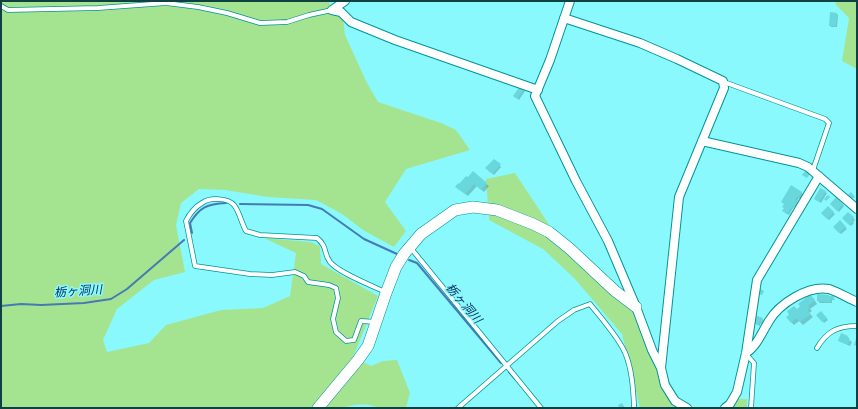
<!DOCTYPE html>
<html>
<head>
<meta charset="utf-8">
<style>
	body { margin:0 }
	#map { position:relative; width:858px; height:409px; overflow:hidden; background:#8af9fd; font-family:Roboto,sans-serif }
	canvas { display:block }
	.frame { position:absolute; inset:0; border:2px solid #0f4042; pointer-events:none }
</style>
</head>
<body>
<div id="map">
<canvas width="858" height="409"></canvas>
<div class="frame"></div>
</div>
<script>
const g = document.querySelector('canvas').getContext('2d');
g.lineJoin = 'round';
function fill(path, color) {
  g.fillStyle = color;
  g.fill(path, 'evenodd');
}
function trace(path, color, width, dash) {
  g.strokeStyle = color;
  g.lineWidth = width;
  g.lineCap = dash ? 'butt' : 'round';
  g.setLineDash(dash || []);
  g.stroke(path);
}
function label(font, color, halo, rows, align = 'center') {
  g.font = font + ' Roboto,"Noto Sans JP",sans-serif';
  g.lineWidth = 3;
  g.setLineDash([]);
  g.textBaseline = 'middle';
  g.strokeStyle = halo;
  g.fillStyle = color;
  for (const [text, x, y, turn = 0] of rows) {
    g.save();
    g.translate(x, y);
    g.rotate((+turn || 0) * Math.PI / 180);
    g.textAlign = isNaN(turn) ? turn : align;
    if (halo) g.strokeText(text, 0, 0);
    g.fillText(text, 0, 0);
    g.restore();
  }
}
fill(new Path2D(`
	M1 1H331L329 3 343 19 345 35 367 83 378 102 441 123 456 130 470 150 406 169 385 202 406 231 394 247 363 230 342 214 316 200 268 197 225 190 199 189 181 203 176 225 185 272 154 280 117 309 103 340 107 352 149 343 166 325 221 310 263 308 290 296 296 253 264 238 310 242 320 246 321 264 378 296 353 357 371 366 383 361 397 360 410 393 406 408H378C366 402 353 405 341 408H1Z
	M835 1H857V69L842 61 849 18 836 5Z
	M515 173 554 232 632 311 658 372 679 408H640L622 334 574 278 543 249 489 220 486 179Z
	M737 399H747V408H729Z`), '#a4e491');
fill(new Path2D(`
	M837 14 838 15 837 27H831L830 25Z
	M523 90 525 91 519 100 516 97Z
	M494 160 501 167 494 175 487 168Z
	M468 179 486 184 489 186 484 192 477 186 468 196 459 189Z
	M791 186 803 194 800 199 799 198 789 215 785 213Z
	M825 192 827 193 821 203 817 200Z
	M836 198 844 206 839 212 831 204Z
	M828 207 835 214 829 220 822 213Z
	M848 213 855 220 853 222 854 223 851 226 843 218Z
	M840 222 847 229 841 234 834 227Z
	M833 297 835 300H832V303H820L818 301Z
	M813 298 817 304 810 309 812 311 809 313 813 317 803 325 799 321 794 325 791 322 797 310Z
	M821 312 828 320 824 323 818 315Z
	M762 319 764 320 763 324 761 323 760 326 753 323Z
	M847 337 849 338V340L852 342 850 346 839 341Z`), '#0003');
trace(new Path2D(`
	M240 204 308 205 322 209 364 239 397 254
	M192 233 190 223C200 207 207 204 226 203
	M409 260 417 263 501 363
	M1 306 21 304 41 305 84 303 111 299 127 289 184 240
	M509 372 516 380`), '#467ab5', 2);
fill(new Path2D(`
	M830 12 837 13 836 26H829Z
	M520 86 524 89 517 99 513 96Z
	M494 159 501 164 492 174 485 168Z
	M806 170 810 174 807 178 802 175Z
	M473 171 487 183 481 190 474 184 465 194 455 187 458 183 459 184 466 176 468 177Z
	M791 185 802 192 798 198 797 197 795 200 799 202 796 208 793 206 787 214 782 211 784 208 782 207 784 204 781 202Z
	M820 188 826 191 819 202 814 199Z
	M851 192 855 197 852 199 848 195Z
	M828 195 830 197 826 201 824 199Z
	M836 197 843 204 837 211 830 204Z
	M828 206 834 212 827 219 821 213Z
	M848 212 854 217 852 219 853 221 849 225 842 218Z
	M840 220 846 227 839 233 833 227Z
	M760 289 764 291 762 295 758 294Z
	M810 294 815 300 808 306 810 308 807 310 811 314 800 322 796 318 791 323 786 317 789 315 787 311 794 306 797 309 800 306 798 304Z
	M817 294 829 295V296H834V299H831L830 302 817 301Z
	M821 311 827 318 822 322 816 315Z
	M754 315 763 318 762 322H759V325L752 323Z
	M841 333 848 336 847 338 850 340 848 345 838 341Z
	M857 336V346L854 345Z
	M622 403 625 408H620L618 405Z`), '#68d8dc');
const lane = new Path2D(`
	M1 6 8 10 98 8 166 3 198 7 227 13 260 23 287 22 309 15 332 10
	M724 82 825 119 829 123 813 170
	M410 247 541 408
	M376 322 361 321 354 340 346 341 336 332 333 319 338 298 336 288 329 285 308 282 304 276 295 272 272 275 250 274 195 266 186 221C189 215 195 207 202 203 210 197 228 198 234 205 239 211 242 224 246 231L260 235 317 238C328 247 323 253 330 262 339 273 371 285 385 292
	M817 348C827 331 838 326 857 326
	M746 354 754 363 751 408
	M458 408 558 321 574 310 590 304C601 318 620 339 626 355 632 371 633 388 634 404V408`);
const street = new Path2D(`
	M570 1 550 60 535 96 576 181 608 241 636 307 652 350 661 368 665 385 675 401 687 408
	M332 10 341 12 351 22 395 40 538 90
	M332 10 345 1
	M564 18 640 43 677 59 723 81 724 88 679 197 661 368
	M702 141 799 163 808 167 857 209
	M746 353C757 346 762 332 769 321 779 304 808 285 829 289 838 292 848 298 857 302
	M725 408 730 404 737 392 746 353 757 280 819 176`);
const secondary = new Path2D(`
	M318 408 358 360 368 346 386 293 396 267 404 254 421 234 455 210 473 207 497 210 533 224 549 232 569 248 615 291 636 307`);
trace(lane, '#029397', 5.5);
trace(street, '#029397', 10);
trace(secondary, '#029397', 12);
trace(lane, '#fff', 4);
trace(street, '#fff', 8);
trace(secondary, '#fff', 11);
label('italic 12px', '#0c3064', '#8af9fd', [
	["栃ヶ洞川",78,292,-4],
	["栃ヶ洞川",463,304,50]
]);
</script>
</body>
</html>
